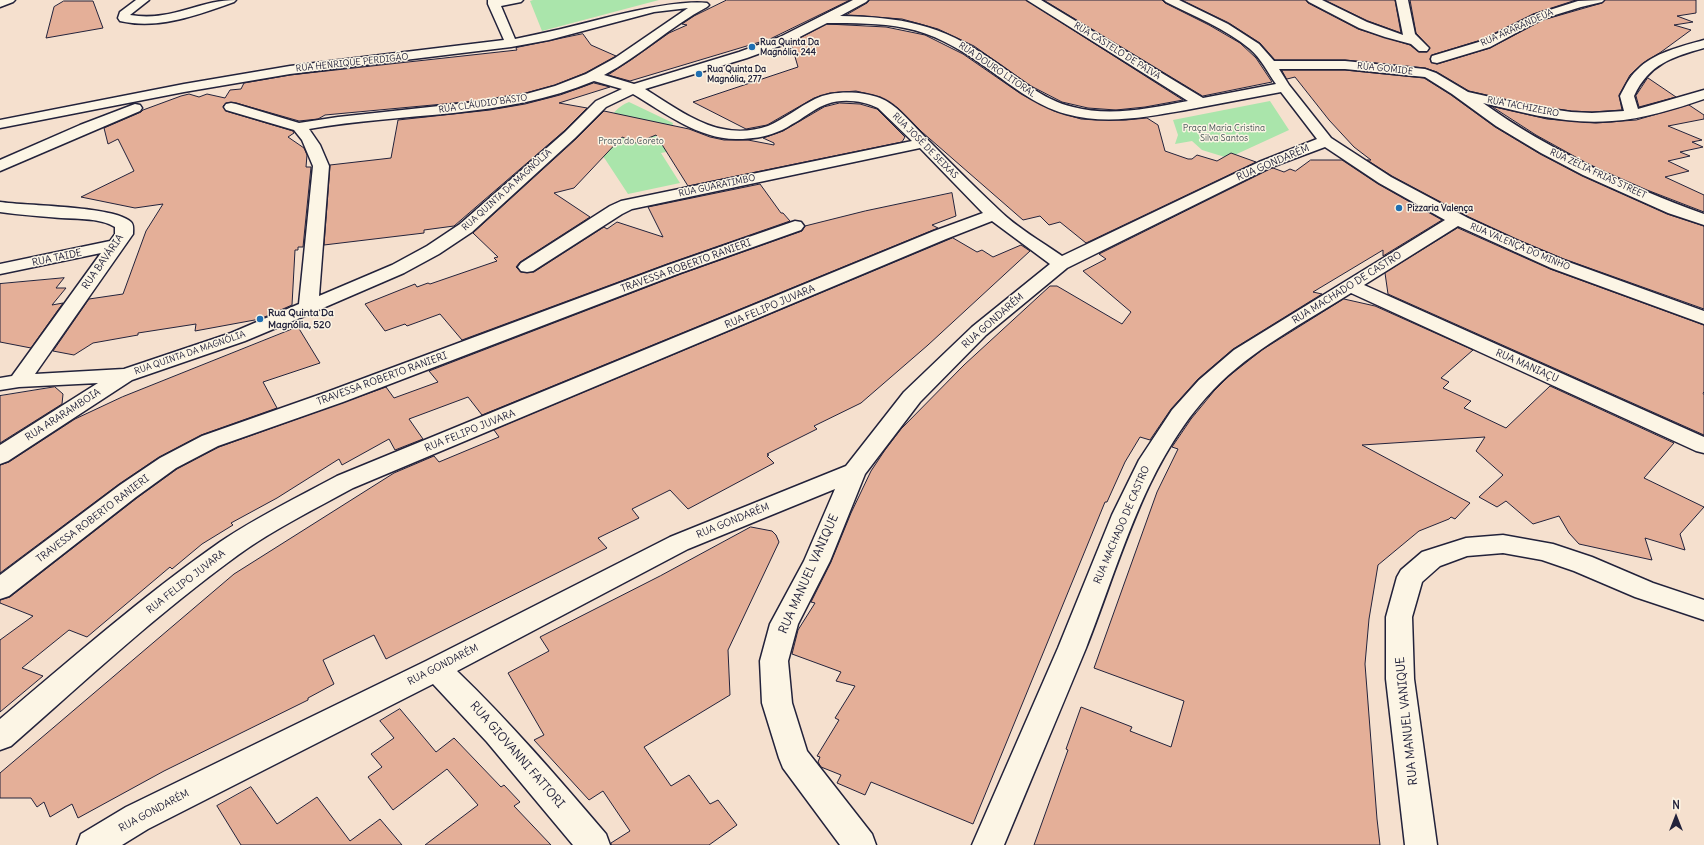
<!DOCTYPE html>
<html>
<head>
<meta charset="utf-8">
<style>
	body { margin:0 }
	#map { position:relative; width:1704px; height:845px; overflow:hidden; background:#f5e0ce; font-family:Delius,sans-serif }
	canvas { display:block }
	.north { position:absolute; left:1656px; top:797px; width:40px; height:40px; -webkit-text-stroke:3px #fcf5e5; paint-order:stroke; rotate:0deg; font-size:11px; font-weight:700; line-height:16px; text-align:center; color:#22223b }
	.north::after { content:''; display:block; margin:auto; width:14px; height:18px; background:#22223b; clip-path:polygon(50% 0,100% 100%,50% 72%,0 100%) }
</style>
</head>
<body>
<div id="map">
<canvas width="1704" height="845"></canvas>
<div class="north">N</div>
</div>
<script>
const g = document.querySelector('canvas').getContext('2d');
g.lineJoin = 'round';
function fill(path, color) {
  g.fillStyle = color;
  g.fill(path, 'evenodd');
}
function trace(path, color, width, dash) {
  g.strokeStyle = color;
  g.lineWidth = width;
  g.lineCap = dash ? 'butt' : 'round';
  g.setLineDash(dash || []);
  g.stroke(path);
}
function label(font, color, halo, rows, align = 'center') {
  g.font = font + ' Delius,sans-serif';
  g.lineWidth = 3;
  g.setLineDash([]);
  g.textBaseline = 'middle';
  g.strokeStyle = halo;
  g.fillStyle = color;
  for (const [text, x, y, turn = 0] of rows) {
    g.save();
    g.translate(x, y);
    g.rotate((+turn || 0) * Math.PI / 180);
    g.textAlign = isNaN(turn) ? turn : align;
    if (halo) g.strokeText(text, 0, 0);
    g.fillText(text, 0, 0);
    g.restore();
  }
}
fill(new Path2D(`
	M533 0H659L542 31 530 1Z
	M1270 101 1289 130 1228 158 1202 150 1192 141 1175 144 1178 135 1173 120Z
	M629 102 673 123 666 152 661 153 680 183 628 194 605 159 601 154C607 132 606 111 629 102Z`), '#aae5ab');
const building = new Path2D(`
	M727 0H850L770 39 630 81 608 75 631 60 669 33 687 25 682 24 694 16Z
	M870 0H1026L1183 100 1145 107 1116 110 1088 108 1062 102 1031 86 974 46 938 29 902 19 846 15 867 3Z
	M1044 0H1162L1165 3 1209 25 1240 43 1256 58 1272 82 1203 96Z
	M1182 0H1306L1308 3 1358 29 1410 45 1419 52H1427L1430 48 1416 33 1410 0H1576L1533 14 1481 40 1432 55 1430 59 1431 62 1437 64 1490 48 1543 20 1602 3 1605 0H1696V13L1677 16 1693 22 1674 25 1691 30 1661 52 1643 63 1630 75 1619 95 1622 110 1592 112 1571 111 1530 105 1469 91 1437 72 1425 68 1345 60H1275L1260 43 1229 23Z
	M1325 0H1395L1401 33 1368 21Z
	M64 1H93L103 28 46 38 54 7Z
	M827 24 886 27 925 35 963 54 1021 94 1054 111 1081 119 1096 120H1126L1147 118 1158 125 1165 151 1188 159H1192L1197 155 1217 161 1231 153 1256 162 1086 243 1060 222 1049 225 1040 216 1023 220 922 132 898 108 880 97 856 91 830 93 814 98 767 125 746 129 693 102 798 67 791 43Z
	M583 34 591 45 616 56 585 73 555 85 526 93 476 101 325 115 318 119 299 121 236 103H226L223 106 226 111 293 131 294 133 288 137 304 148 307 155 306 167H311L303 247H298V250H295L292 305 260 319 195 331 196 324 138 333V335L93 343 74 355 53 351 89 299 123 294 146 231 163 204 135 208 81 197 134 171 118 139 108 144 104 128 141 112 143 110 181 96 189 94 199 97 207 94 225 98 230 90 241 89 244 83 290 75 517 50 516 48Z
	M1282 70H1345L1424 78 1451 95 1495 127 1540 154 1582 176 1667 214 1704 226V309L1564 259 1521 241 1469 217 1392 176 1367 160H1371L1354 147 1329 120 1295 77 1287 79Z
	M1648 78 1676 97 1639 107 1636 96Z
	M594 83 610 87 559 103 587 108 564 131 454 226 424 230V233L324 245 330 165 391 158 398 120 490 110 525 104 560 95Z
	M840 103 860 104 877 109 905 137 902 142 688 186 656 135 636 143 622 137 574 188 554 193 590 217 520 262 516 267 521 272H534L604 227 607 229 617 222 663 237 648 207 760 184 781 213H783L790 221 667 264 462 340 440 314 407 326 405 324 385 331 365 304 415 284 417 287 428 283 430 284 497 261 494 258 498 257 473 233 576 139 604 111 689 129 710 137 724 140H748L774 145V143L763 138 783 131 824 107Z
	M1689 105 1704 115V119L1668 126 1702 140 1692 142 1703 147 1680 152 1690 156 1668 161 1689 171 1665 177 1704 195V212L1647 190 1590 165 1536 135 1491 106 1547 119 1596 123 1636 120Z
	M1311 160H1342L1378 184 1442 220 1383 256V250L1313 292 1322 294 1233 349 1198 379 1171 409 1150 440 1140 437 1125 462 1107 502H1105L973 824 871 782 865 795 837 783 841 775 821 767 818 762 820 757 817 756 839 720 835 718 855 686 836 681 841 672 792 654 798 630 815 603 811 602 831 562 851 513 871 471 885 450 901 429 964 365 1050 286H1057L1122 324 1131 312 1083 271 1106 259 1099 254 1270 169 1273 168 1284 172 1290 169 1295 171Z
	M952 193 956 216 932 225 938 228 482 415 468 397 409 419 423 439 395 450 389 439 342 465 339 459 277 498 231 523 233 525 202 544 172 569 170 567 87 637 69 630 22 668 43 676 0 712V640L33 616 0 603V600L10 597 137 498 177 469 219 447 386 387 394 398 438 382 429 371 681 274 802 231 805 226 865 211Z
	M1458 228 1550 269 1704 325V392L1703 393 1704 395V435L1388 294 1385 273Z
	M953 238 977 252 982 250 993 257 1021 245 1030 251 928 345 861 403 814 426 817 429 767 454 769 455 767 456 774 463 688 509 670 490 632 509 639 518 598 538 607 548 386 659 374 635 323 660 334 684 308 698V700L164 771 78 818 72 804 50 817 44 802 37 807 31 798H0V773L234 574 394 473 434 456 439 462 499 437 494 430Z
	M64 278 56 288H66L52 305 63 303 31 348 0 342V284Z
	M1344 299 1375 306 1473 350 1441 378 1449 382 1443 388 1471 401 1464 408 1506 428 1550 386 1674 443 1644 478 1704 507 1680 534 1685 550 1645 538 1652 560 1579 544 1569 533 1559 516 1533 524 1506 501 1497 507 1479 497 1503 475 1476 451 1485 437 1362 445 1470 503 1455 519 1451 517 1449 519 1419 531 1378 565 1369 619 1365 664 1377 819 1380 845H1034L1068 750 1066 749 1081 707 1132 727 1130 731 1171 747 1184 701 1094 668 1157 492 1178 449 1172 447 1191 419 1214 391 1229 376 1262 350Z
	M298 327 320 363 263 382 277 408 201 435 159 457 119 484 0 573V465L9 462 75 419 122 397Z
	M55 387 63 394 62 404 0 443V396Z
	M751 527 772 531 776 535 779 542 728 650 730 695 644 747 671 786 689 775 710 804 718 800 737 825 709 845H611V843L630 831 603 791 589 800 534 740 544 735 508 673 549 651 540 637 660 576Z
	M400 709 436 752 454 738 501 787 504 785 520 802 514 806 551 845H425L478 805 447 769 393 810 368 777 382 767 371 754 394 738 380 721Z
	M251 787 277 824 317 797 350 841 380 819 402 845H241L217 806Z`);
fill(building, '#e4af98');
trace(building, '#22223b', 1);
const minor = new Path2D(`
	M0 0H15L13 2 0 7Z
	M136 0H149L130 15C172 22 198 0 236 0L234 2C197 15 159 30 120 21L118 18 120 12Z
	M488 0H523L521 2 501 6 515 39C545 33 575 26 605 18 633 11 679 0 707 3L709 5 707 7C671 26 640 56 604 75L634 84 739 52 780 37 853 0H868L866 2 840 16C901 17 941 24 992 60 1018 77 1042 100 1073 107 1111 117 1150 108 1188 101L1027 0H1041L1203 98 1276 84C1268 73 1261 58 1250 49 1226 29 1194 16 1166 2L1164 0H1179L1228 24 1259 44 1274 61H1345L1425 69 1436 73 1468 92 1530 106 1571 112 1592 113 1624 111 1620 96C1625 87 1629 77 1637 70 1653 53 1682 46 1704 40V48C1672 57 1649 64 1634 96L1638 109 1704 90V99C1675 109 1643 119 1612 121 1568 125 1525 113 1483 103 1550 151 1627 186 1704 214V225L1668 213 1583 175 1541 153 1496 126 1452 94 1425 77 1345 69H1279L1289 85 1331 138 1391 177 1468 218 1520 242 1563 260 1704 311V324L1551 268 1458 226 1364 285 1704 437V453L1696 451 1351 293C1304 323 1252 349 1213 390 1145 461 1121 560 1086 648 1059 714 1031 779 1004 845H972L1058 648 1112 515 1139 460 1172 410 1199 380 1234 350 1445 220 1379 183 1325 147 1269 168 1067 268 986 335 920 402 865 474 830 561 798 624 788 661 792 703 807 751 872 834 876 845H840L783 768 779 758 762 703 760 661 770 624 804 561 835 489 688 549 457 671C510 722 558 778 606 834L610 845H573L487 742 433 684 148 829 122 845H77L81 834 126 807 426 661 670 537 846 466 904 392 972 327 1050 264 992 221 946 239 353 488C315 509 274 529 238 555 158 613 85 681 11 746L0 750V719C72 658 143 596 220 542 257 517 298 497 337 476L934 231 983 213 920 148 632 209 622 214 533 271 527 272 521 271 518 267 521 263 610 206 621 201 912 141 878 108C864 101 843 98 827 104 817 107 806 116 796 122 790 125 784 130 777 132 765 137 751 139 738 139 700 140 665 113 633 94L606 107 575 138 472 232 439 254 404 273 316 311 315 313 307 315 245 341 132 380 8 461 0 464V445L98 383 19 387 0 390V378L12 376 101 253 0 274V264L110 241 115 234V227C100 218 79 219 61 218 41 216 20 215 0 212V202C26 206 115 206 131 222 134 225 133 230 133 234L35 374 124 369 231 333 299 304 313 166 302 140 294 130 226 110 224 107 226 104 231 103 236 104 299 123 338 117 476 102 526 94 555 86 586 74 615 58 688 8 654 12 549 40 511 47 290 74 184 92 0 128V120L184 84 290 66 504 40 488 4ZM827 23C853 23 880 23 905 28 932 33 959 48 981 64 1009 83 1033 105 1066 114 1106 125 1146 117 1186 110 1217 104 1249 98 1281 92L1317 139 1259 162 1062 256C1042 242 1016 227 999 210 972 185 947 159 921 133 910 122 896 104 880 98 862 91 833 90 815 99 799 107 784 119 768 126 754 131 737 132 723 129 696 124 668 103 645 89L747 58 788 43ZM594 81 622 89 596 101 565 132 460 224 427 246 392 265 319 296 329 166 320 145 309 129C404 112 504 119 594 81Z
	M1307 0H1322L1367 22 1403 35 1396 0H1408L1415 34 1429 48 1427 51H1419L1411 44 1385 37 1359 28 1309 2Z
	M1604 0 1602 2 1581 7 1542 19 1490 47 1437 63 1432 62 1431 59 1432 56 1482 41 1534 15 1578 1Z
	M135 104 140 105 142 108 140 111 0 171V160L80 125Z
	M795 221 801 222 804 226 801 230 680 273 343 402 218 446 176 468 136 497 9 596 0 599V575L120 485 160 458 202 436 327 392 668 265Z
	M1503 535 1553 544 1592 557 1653 583 1704 600V620L1635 597 1574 571 1542 560 1503 553 1467 556 1440 566 1422 582 1412 617 1414 679 1437 845H1405L1386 679V617L1397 577 1401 570 1422 552 1466 538Z`);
trace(minor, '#22223b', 3);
fill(minor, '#fcf5e5');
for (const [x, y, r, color] of [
	[752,47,4,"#1f6fb2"],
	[699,74,4,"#1f6fb2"],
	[1399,208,4,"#1f6fb2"],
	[260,319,4,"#1f6fb2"]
]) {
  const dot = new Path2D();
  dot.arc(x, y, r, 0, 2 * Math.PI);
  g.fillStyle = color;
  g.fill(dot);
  trace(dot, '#fcf5e5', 1.5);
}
label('9px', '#22223b', '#fcf5e5', [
	["RUA ARARANDEUA",1517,28,-24],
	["RUA CASTELO DE PAIVA",1117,51,32],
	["RUA HENRIQUE PERDIGÃO",352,63,-6],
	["RUA GOMIDE",1385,69,6],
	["RUA DOURO LITORAL",997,70,34],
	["RUA CLÁUDIO BASTO",483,104,-8],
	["RUA TACHIZEIRO",1523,107,11],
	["RUA JOSÉ DE SEIXAS",925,146,45],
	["RUA ZÉLIA FRIAS STREET",1598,174,25],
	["RUA GUARATIMBO",717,186,-12],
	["RUA QUINTA DA MAGNÓLIA",507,190,-42],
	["RUA VALENÇA DO MINHO",1520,247,23],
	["RUA QUINTA DA MAGNÓLIA",190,353,-19]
]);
label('bold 9px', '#22223b', '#fcf5e5', [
	["Rua Quinta Da",760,42],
	["Magnólia, 244",760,52],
	["Rua Quinta Da",707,69],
	["Magnólia, 277",707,79],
	["Pizzaria Valença",1407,208]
], 'left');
label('9px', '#445357', '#fcf5e5', [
	["Praça Maria Cristina",1224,128],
	["Silva Santos",1224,138],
	["Praça do Coreto",631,141]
]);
label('10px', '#22223b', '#fcf5e5', [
	["RUA GONDARÉM",1273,163,-23],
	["RUA TAIDE",57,258,-12],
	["RUA BAVÁRIA",103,262,-55],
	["TRAVESSA ROBERTO RANIERI",686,266,-20],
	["RUA MACHADO DE CASTRO",1347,288,-32],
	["RUA FELIPO JUVARA",770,307,-23],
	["RUA GONDARÉM",993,321,-41],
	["RUA MANIAÇU",1527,366,24],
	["TRAVESSA ROBERTO RANIERI",382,379,-20],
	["RUA ARARAMBOIA",63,415,-33],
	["RUA FELIPO JUVARA",470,431,-22],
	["TRAVESSA ROBERTO RANIERI",93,519,-37],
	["RUA GONDARÉM",733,521,-22],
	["RUA MACHADO DE CASTRO",1122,525,-67],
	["RUA FELIPO JUVARA",186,582,-38],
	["RUA GONDARÉM",443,665,-27],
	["RUA GONDARÉM",154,811,-28]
]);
label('bold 10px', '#22223b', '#fcf5e5', [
	["Rua Quinta Da",268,313],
	["Magnólia, 520",268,325]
], 'left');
label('12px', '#22223b', '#fcf5e5', [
	["RUA MANUEL VANIQUE",809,574,-66],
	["RUA MANUEL VANIQUE",1407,721,-96],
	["RUA GIOVANNI FATTORI",517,755,49]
]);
</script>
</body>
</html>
